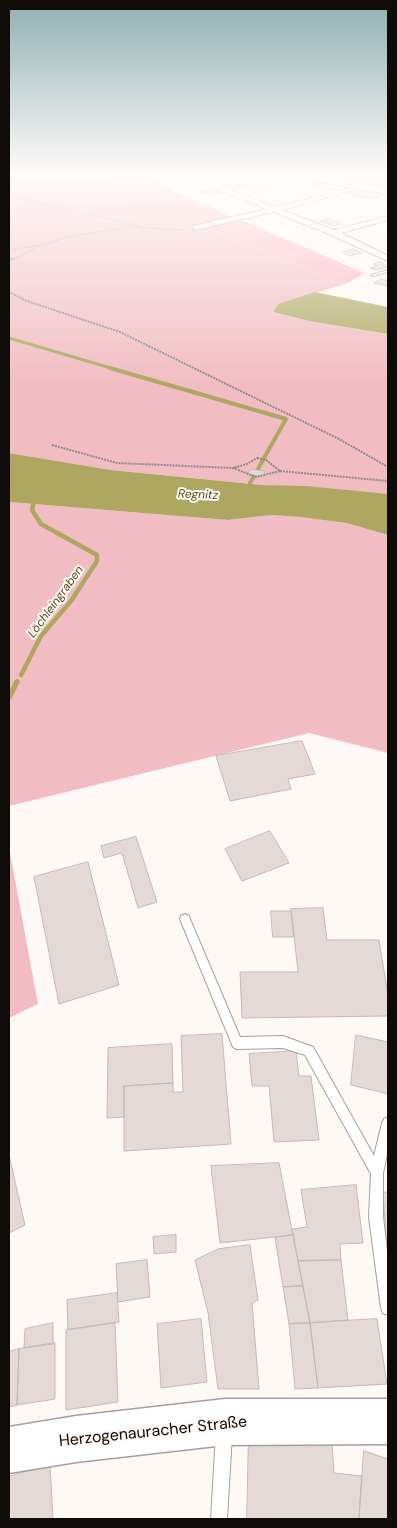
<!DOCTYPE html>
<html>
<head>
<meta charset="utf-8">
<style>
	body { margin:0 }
	#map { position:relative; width:397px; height:1528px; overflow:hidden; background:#fff9f5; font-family:"DM Sans",sans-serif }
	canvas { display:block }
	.frame { position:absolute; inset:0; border:10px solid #0e0b09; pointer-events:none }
</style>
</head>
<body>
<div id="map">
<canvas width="397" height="1528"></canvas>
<div class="frame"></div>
</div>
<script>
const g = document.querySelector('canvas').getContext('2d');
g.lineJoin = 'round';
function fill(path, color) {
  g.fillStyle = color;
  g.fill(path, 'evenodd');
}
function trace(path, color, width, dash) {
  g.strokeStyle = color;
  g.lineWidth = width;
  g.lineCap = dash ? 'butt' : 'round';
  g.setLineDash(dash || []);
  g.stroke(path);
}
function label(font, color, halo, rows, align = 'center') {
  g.font = font + ' "DM Sans",sans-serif';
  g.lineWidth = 4;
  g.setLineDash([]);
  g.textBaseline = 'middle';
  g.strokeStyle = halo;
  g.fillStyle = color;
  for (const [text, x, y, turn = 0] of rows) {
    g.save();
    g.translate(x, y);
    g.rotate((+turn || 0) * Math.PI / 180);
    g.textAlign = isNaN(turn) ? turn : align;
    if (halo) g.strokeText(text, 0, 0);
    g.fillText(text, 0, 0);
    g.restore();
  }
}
fill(new Path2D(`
	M9 173H81L133 187 121 216 212 230 346 284 278 304 273 312 314 322 388 334V494L262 485 111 470 9 453Z
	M9 502 228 520 271 515 300 517 346 523 388 535V753L309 733 9 806Z
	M9 847 38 1004 9 1018Z`), '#f1bcc2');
fill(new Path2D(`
	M81 173H179L152 177 175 192 365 273 346 284 212 230 121 216 132 187Z
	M269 173H388V191Z`), '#feb2bd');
fill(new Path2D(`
	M315 292 388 307V334L314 322 273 312 278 304Z
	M9 453 111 470 262 485 306 486 388 494V535L346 523 300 517 271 515 228 520 9 502Z`), '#ada762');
trace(new Path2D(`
	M9 338 114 369`), '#ada762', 3);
trace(new Path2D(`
	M110 368 286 419 250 483
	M33 507 34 499`), '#ada762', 4);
trace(new Path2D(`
	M21 675 41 636 71 601 97 561V555L41 524 32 510 33 505`), '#ada762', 4.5);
trace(new Path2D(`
	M9 697 17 682`), '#ada762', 5.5);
const building = new Path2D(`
	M317 183 324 185 321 186 334 189 330 191 312 186Z
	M210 189 220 193 213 195 199 192Z
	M356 191 366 192 380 197 370 199 346 194Z
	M330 219 343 224 332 226 319 221Z
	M354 249 362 253 349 256 343 252Z
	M381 262 388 267 376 270 370 268 377 266 373 264Z
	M382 279 388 281V286L374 283Z
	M251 469 257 470 265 471 263 477 248 474Z
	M302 741 315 774 288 779 291 789 230 801 216 756Z
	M270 831 289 863 242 881 225 849Z
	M136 837 157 902 138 908 122 853 104 858 101 846Z
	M88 862 119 985 59 1004 34 877Z
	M323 908 327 940H379L388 995V1016L242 1018 240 972H298L291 909Z
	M271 911H291L294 937H273Z
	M222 1034 231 1144 124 1151V1086L173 1083V1092H183L181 1036Z
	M356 1035 388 1042V1094L351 1085Z
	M172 1044 173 1083 124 1086V1117L107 1118 108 1048Z
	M296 1051 299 1076H311L319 1140 274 1142 269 1086H252L249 1054Z
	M9 1155 25 1225 9 1233Z
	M279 1163 293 1235 220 1243 211 1166Z
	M356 1185 363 1243 340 1244 341 1260 298 1261 292 1229 307 1227 301 1190Z
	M388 1192V1253H387L383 1193Z
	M176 1235V1252L154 1254 153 1237Z
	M293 1235 303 1286 283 1287 275 1238Z
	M250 1245 258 1300 252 1303 259 1389H218L208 1313 195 1260 218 1249Z
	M147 1260 150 1297 118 1302 116 1264Z
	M341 1260 348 1320 310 1323 298 1261Z
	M303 1286 310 1323 289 1324 283 1287Z
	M117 1293 119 1322 68 1330 67 1300Z
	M201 1319 207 1382 161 1388 157 1324Z
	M377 1319 387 1384 318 1388 310 1323Z
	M53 1323V1344L24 1348 25 1329Z
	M115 1323 118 1402 66 1410V1330Z
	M310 1323 318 1388 295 1389 289 1324Z
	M55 1343V1399L17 1405 19 1349Z
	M19 1349 17 1405 9 1407V1352Z
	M249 1436 332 1443 334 1473 362 1476 359 1519H247Z
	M364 1451 388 1459V1519H359Z
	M50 1464 53 1519H9V1477Z`);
fill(building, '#e5d9d6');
trace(building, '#c5b9b7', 1);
const lane = new Path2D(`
	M388 173V175L363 187 360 186Z
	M388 270V272L373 276 371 275Z
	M185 914 189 916 190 919 240 1037 283 1036 313 1047 374 1156 382 1123 384 1119 388 1117V1150L383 1173V1217L388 1259V1315L383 1313 381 1308 369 1217 371 1174 305 1055 283 1048 237 1049 233 1047 180 919 181 916Z
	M224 1426 229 1429 232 1434 227 1519H211L216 1434 219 1429Z`);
const street = new Path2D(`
	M191 173 212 183 234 179 268 186 269 187 266 189 234 183 219 186 224 188 239 185V187L231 190 275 207 364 185V187L282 210 334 230 388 216V220L341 233 388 256V261L331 235 274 212 194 230V226L267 209 209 186 189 176 188 175Z`);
const secondary = new Path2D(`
	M284 173H303L388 188V194L289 176Z
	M225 1399H388V1444L225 1445 76 1462 9 1473V1427L76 1416Z`);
trace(lane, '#a89f99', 2);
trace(street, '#a89f99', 2);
trace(secondary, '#a89f99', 3);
trace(new Path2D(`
	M9 196 140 226
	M9 250 43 245 68 237 128 227 186 230
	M12 260 38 247`), '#8f8b88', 1, [1, 1]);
trace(new Path2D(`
	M9 261 14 258
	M9 292 27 301 120 332 339 439 388 467
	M52 445 117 463 233 468
	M257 458 266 460 280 471 256 477 233 468 247 464Z
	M280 471 388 481`), '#8f8b88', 2, [2, 1]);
fill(lane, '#fff');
fill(street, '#fff');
fill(secondary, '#fff');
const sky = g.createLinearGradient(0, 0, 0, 387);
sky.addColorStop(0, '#90afb2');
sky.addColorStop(0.45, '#fffcfa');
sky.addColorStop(1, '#fffcfa00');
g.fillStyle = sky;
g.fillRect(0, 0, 397, 387);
label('italic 12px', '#56501d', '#fff9f5', [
	["Regnitz",198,495,2],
	["Löchleingraben",56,602,-54]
]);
label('16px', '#0e0b09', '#fff9f5', [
	["Herzogenauracher Straße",153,1432,-6]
]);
</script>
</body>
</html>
